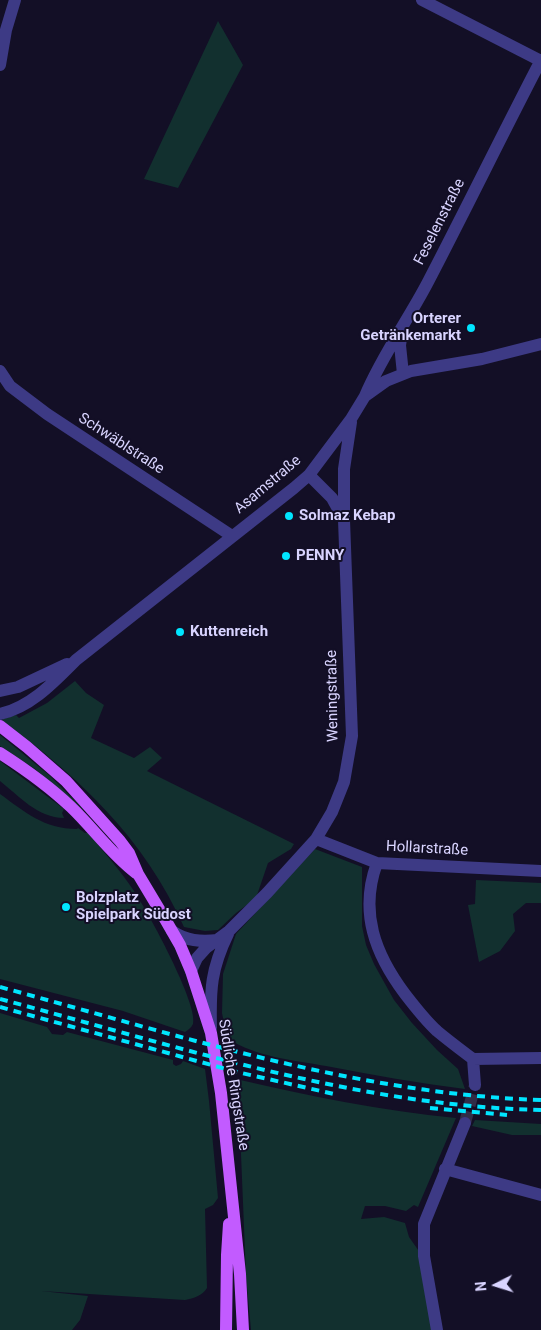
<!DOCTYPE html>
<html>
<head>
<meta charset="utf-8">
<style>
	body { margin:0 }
	#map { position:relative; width:541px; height:1330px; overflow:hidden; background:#130f26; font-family:Roboto,sans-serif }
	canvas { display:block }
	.north { position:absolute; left:471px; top:1260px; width:50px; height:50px; -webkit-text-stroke:4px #130f26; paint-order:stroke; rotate:265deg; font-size:14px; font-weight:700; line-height:20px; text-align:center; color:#d9d4ff }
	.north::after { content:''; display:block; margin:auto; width:18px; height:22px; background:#d9d4ff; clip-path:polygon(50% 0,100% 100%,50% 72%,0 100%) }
</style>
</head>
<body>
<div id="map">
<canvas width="541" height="1330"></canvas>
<div class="north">N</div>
</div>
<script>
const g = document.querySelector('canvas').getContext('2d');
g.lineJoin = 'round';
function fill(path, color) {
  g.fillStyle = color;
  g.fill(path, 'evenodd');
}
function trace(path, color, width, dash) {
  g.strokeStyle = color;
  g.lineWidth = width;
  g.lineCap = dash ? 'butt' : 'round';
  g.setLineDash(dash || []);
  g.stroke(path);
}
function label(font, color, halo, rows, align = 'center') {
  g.font = font + ' Roboto,sans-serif';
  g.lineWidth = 4;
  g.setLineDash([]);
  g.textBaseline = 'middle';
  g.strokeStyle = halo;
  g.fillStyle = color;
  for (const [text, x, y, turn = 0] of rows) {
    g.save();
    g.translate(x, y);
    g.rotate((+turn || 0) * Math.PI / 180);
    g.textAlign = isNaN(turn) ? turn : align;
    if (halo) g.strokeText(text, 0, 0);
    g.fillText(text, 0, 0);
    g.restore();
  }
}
fill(new Path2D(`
	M218 21 243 65 178 188 144 179Z
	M75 681 86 693 104 705 91 738 134 758 150 747 162 758 147 771 294 844 291 849 268 863 256 898 236 913 218 930 205 931 184 927C144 838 81 779 3 721V719L16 715 19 718 47 703Z
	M0 735 49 775 87 813 35 769 0 746Z
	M0 761 64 809 62 813 64 818C38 818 19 796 0 781Z
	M0 794C25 812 44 829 77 829L78 828 85 833H88C104 852 120 870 134 891 147 910 199 1005 193 1024 191 1028 188 1030 185 1032L123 1011 0 979Z
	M315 849 362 867V926L366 945 374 964 394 1000 412 1023 437 1050 458 1069 465 1089C419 1083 372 1075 326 1066 292 1060 256 1057 227 1038L222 1013 223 974 236 934Z
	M476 880 541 883V903H526L513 914 515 931 500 951 479 962 468 905 475 904Z
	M0 1013 47 1027 52 1034 63 1035 67 1032 173 1060V1064L176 1066 181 1064 183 1061 205 1069 209 1101 218 1198 213 1205 205 1209 207 1288C202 1296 194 1298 185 1300L41 1291 88 1296 80 1320 72 1330H0Z
	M236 1079C309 1096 382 1111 456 1118L418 1207 414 1205 406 1211 385 1206H365L361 1219 384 1217 405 1223 409 1237 421 1254 434 1330H251L246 1276 241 1154 233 1081Z
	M475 1120 541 1124V1135H512L472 1126Z`), '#12302f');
trace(new Path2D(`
	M465 1123 475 1085`), '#312d47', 12, [12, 6]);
trace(new Path2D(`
	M422 0 541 61
	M0 65 6 30 15 0
	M402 332 400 345 403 374
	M0 371 10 386 47 414 232 536
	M365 396C382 355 409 319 429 280 467 207 503 133 541 60
	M309 475 332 498 343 518
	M0 691 18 687 67 664
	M0 714C31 707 54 682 76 660L294 488 309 475 351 419 365 396 386 381 411 371 482 359 541 344
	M316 839 377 863 541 871
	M377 863C359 912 375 954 405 994 415 1007 425 1020 437 1031 449 1041 461 1050 473 1059L475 1085
	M172 931C186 941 201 942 218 940
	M191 971 197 958 206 948 229 931 267 893 316 839 332 812 344 782 352 736 344 520V469L351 422
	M211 1028C210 989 211 969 228 934
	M473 1059 541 1058
	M445 1169 541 1195
	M437 1330 424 1256V1224L465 1123`), '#3d3a85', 12);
trace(new Path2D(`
	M0 726 27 747 66 781 120 841 129 853 138 874 165 919 180 945 191 971 211 1033 221 1093 240 1274 243 1330
	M0 753C25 769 49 786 71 807 93 828 111 854 136 873
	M226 1330 227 1255 229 1224`), '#c25bff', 12);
trace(new Path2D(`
	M0 987C178 1035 356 1094 541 1100
	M0 999C177 1046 356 1106 541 1110
	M0 1007 237 1072 334 1094
	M430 1108 507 1115`), '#00e5ff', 4, [8, 6]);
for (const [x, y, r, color] of [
	[471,328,5,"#00e5ff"],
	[289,516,5,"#00e5ff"],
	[286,556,5,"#00e5ff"],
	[180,632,5,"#00e5ff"],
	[66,907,5,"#00e5ff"]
]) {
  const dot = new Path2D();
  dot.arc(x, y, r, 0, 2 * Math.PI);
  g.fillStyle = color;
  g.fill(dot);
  trace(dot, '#130f26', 2);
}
label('15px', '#d9d4ff', '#130f26', [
	["Feselenstraße",440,222,-63],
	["Schwäblstraße",121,444,33],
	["Asamstraße",268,485,-40],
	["Weningstraße",333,696,-91],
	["Hollarstraße",427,849,3],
	["Südliche Ringstraße",233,1085,81]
]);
label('bold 15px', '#d9d4ff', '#130f26', [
	["Orterer",461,319,"right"],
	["Getränkemarkt",461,336,"right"],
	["Solmaz Kebap",299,516],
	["PENNY",296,556],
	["Kuttenreich",190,632],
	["Bolzplatz",76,898],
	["Spielpark Südost",76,915]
], 'left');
</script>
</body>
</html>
